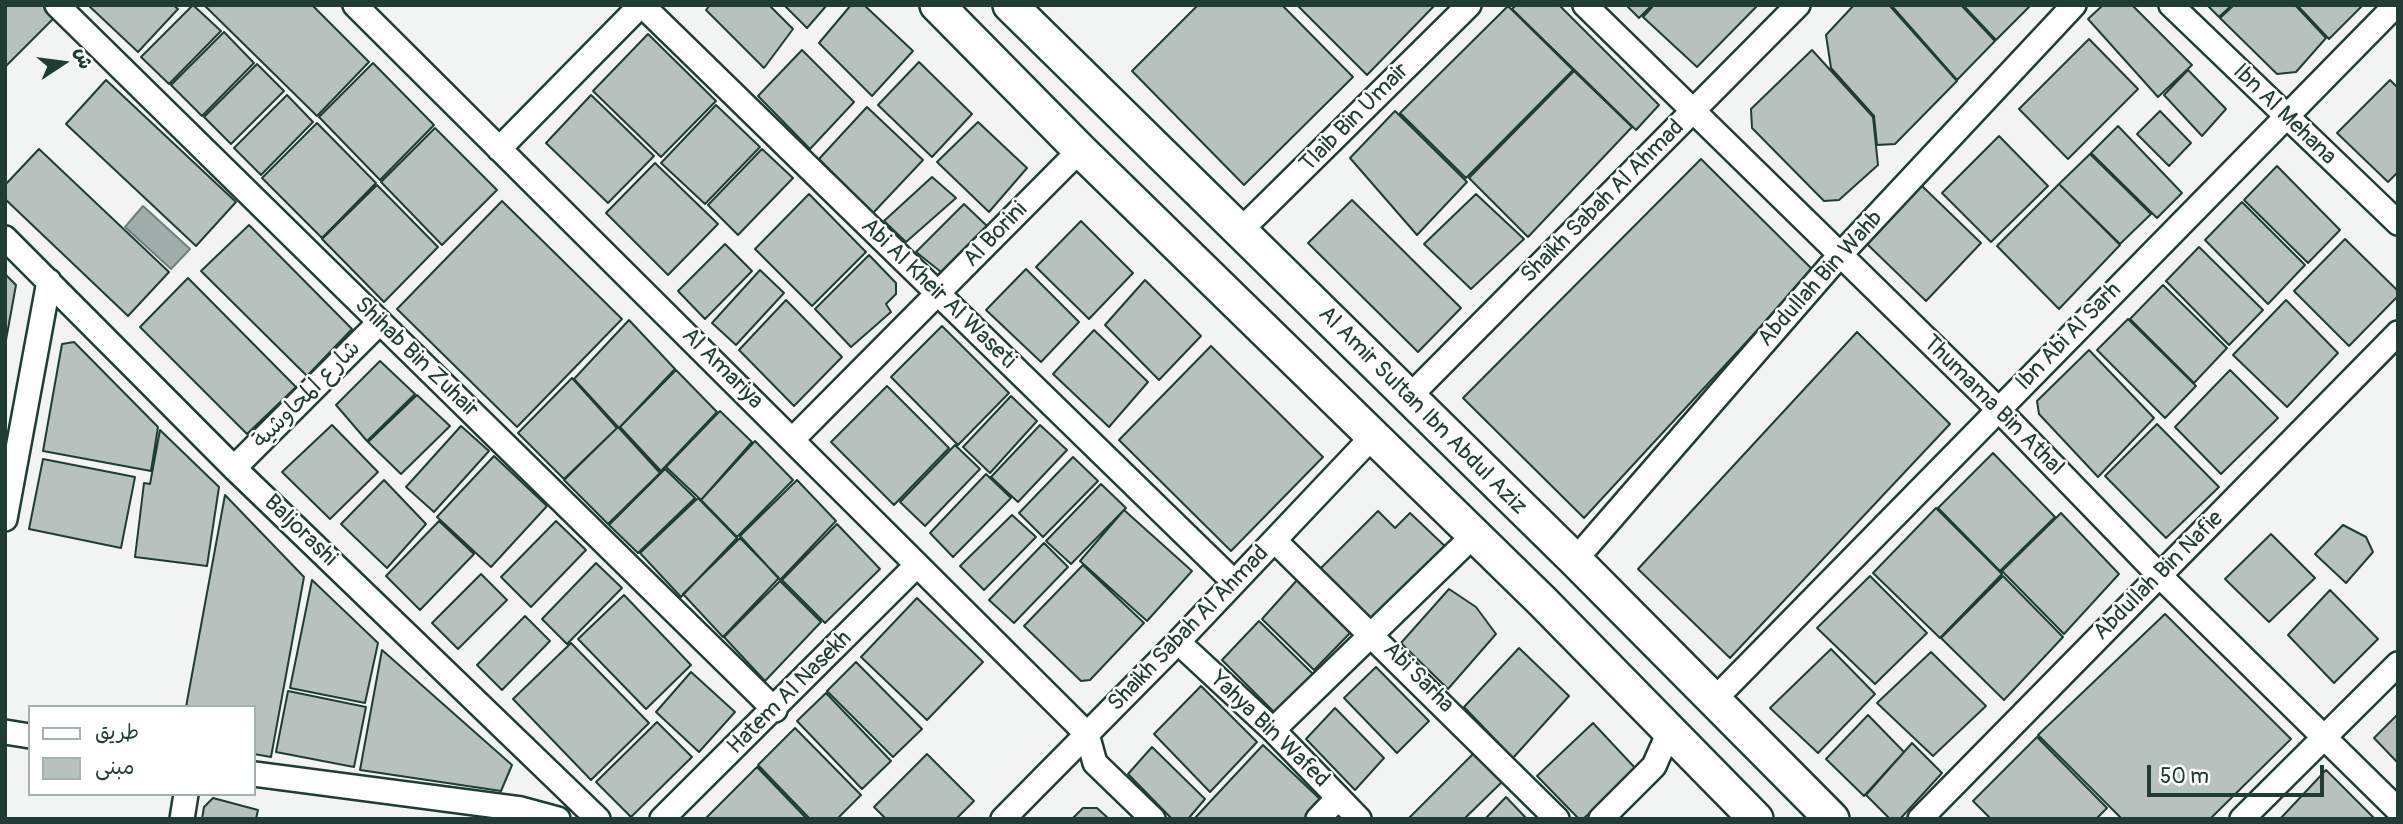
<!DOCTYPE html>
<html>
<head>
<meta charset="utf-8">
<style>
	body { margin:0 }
	#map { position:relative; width:2403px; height:824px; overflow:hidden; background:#f2f3f3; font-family:Pangolin,"Playpen Sans Arabic",sans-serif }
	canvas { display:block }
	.frame { position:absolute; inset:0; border:7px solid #1f3d34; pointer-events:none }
	.legend { position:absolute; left:28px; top:705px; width:228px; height:91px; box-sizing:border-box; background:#fff; border:2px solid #a5b1ae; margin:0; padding:9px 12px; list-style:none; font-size:21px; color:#1f3d34 }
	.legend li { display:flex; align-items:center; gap:14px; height:35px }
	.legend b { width:35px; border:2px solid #a5b1ae }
	.north { position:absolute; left:28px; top:28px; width:70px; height:70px; -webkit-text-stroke:5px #fff; paint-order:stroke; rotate:77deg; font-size:19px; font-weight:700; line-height:28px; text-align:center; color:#1f3d34 }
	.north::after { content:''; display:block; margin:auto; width:24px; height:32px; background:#1f3d34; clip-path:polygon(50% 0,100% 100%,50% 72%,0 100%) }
	.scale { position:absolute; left:2147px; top:765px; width:177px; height:32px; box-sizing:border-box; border:4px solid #1f3d34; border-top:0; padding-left:9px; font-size:21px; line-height:24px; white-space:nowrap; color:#1f3d34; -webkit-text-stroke:5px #fff; paint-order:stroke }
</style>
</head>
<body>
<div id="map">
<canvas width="2403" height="824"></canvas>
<div class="frame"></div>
<ul class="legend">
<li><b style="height:9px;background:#fff"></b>طريق</li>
<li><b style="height:19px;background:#b7c1bd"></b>مبنى</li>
</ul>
<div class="north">ش</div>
<div class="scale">50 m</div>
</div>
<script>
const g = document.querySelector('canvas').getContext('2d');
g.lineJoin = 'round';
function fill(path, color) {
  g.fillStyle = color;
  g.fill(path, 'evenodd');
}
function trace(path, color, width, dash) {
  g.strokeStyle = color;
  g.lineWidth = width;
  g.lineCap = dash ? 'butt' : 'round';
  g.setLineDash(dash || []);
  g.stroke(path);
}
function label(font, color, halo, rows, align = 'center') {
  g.font = font + ' Pangolin,"Playpen Sans Arabic",sans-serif';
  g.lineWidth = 5;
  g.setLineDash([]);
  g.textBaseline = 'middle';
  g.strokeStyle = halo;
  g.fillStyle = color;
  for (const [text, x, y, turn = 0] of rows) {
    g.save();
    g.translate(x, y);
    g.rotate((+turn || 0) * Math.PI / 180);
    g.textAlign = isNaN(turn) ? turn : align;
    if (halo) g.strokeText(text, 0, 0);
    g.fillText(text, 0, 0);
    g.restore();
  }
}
const water = new Path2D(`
	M143 206 190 249 171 269 125 227Z`);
fill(water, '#a1adaa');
trace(water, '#6d807b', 2);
const building = new Path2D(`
	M5 5H43L55 17 5 67Z
	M88 5H173L178 9 138 52Z
	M193 5 221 31 169 84 141 57Z
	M204 5H312L369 62 317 116Z
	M710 5H769L793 29 764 68 706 10Z
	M784 5H827L807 28Z
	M851 5H864L913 51 872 96 819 43Z
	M1198 5H1282L1353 77 1244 185 1132 71Z
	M1297 5H1435L1367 75Z
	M1516 5H1559L1659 105 1636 130 1512 9Z
	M1626 5H1652L1639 18Z
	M1654 5H1758L1697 67 1643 17Z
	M1854 5H1889L1957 81 1895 144 1877 145 1874 116 1831 68 1826 35Z
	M1891 5H1961L1995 41 1957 80Z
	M1963 5H2031L1996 40Z
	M2103 5H2132L2192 65 2158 97 2088 19Z
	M2207 5H2232L2219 17Z
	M2234 5H2295L2326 38 2296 72 2277 74 2220 18Z
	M2297 5H2363L2329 39Z
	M1508 6 1573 70 1466 178 1400 113Z
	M224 32 254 63 202 116 171 85Z
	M648 34 716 101 661 157 593 91Z
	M2089 39 2138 89 2068 159 2019 109Z
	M802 50 854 102 810 149 758 96Z
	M1812 50 1873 117 1878 165 1839 200 1824 201 1752 128 1751 109Z
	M919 62 972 114 932 157 878 105Z
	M373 63 434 125 380 180 319 117Z
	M257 64 284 91 231 144 204 117Z
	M2188 70 2226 109 2202 136 2164 95Z
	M1574 71 1632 127 1528 237 1469 178Z
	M106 80 236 202 196 246 66 124Z
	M2390 80 2398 88V172L2388 182 2337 133Z
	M287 95 313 122 261 175 234 148Z
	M591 95 654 156 608 203 546 143Z
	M716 105 760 147 705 204 661 163Z
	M867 107 923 160 873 213 819 159Z
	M1395 111 1467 182 1417 235 1350 158Z
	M2160 111 2191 143 2169 166 2137 134Z
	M978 122 1027 168 989 212 937 162Z
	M317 123 376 183 322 238 262 178Z
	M2118 126 2182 193 2157 218 2091 153Z
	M435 128 497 190 442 245 381 182Z
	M1999 136 2048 186 1991 242 1942 193Z
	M39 149 169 272 128 316 5 199V185Z
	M762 149 793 178 738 235 708 205Z
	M2090 154 2151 214 2120 244 2059 184Z
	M1701 159 1813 270 1584 518 1463 398Z
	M655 163 718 224 668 275 606 213Z
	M2277 166 2340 230 2308 263 2244 200Z
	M932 177 956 198 906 242 884 221Z
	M2059 184 2120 245 2059 309 1997 246Z
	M377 185 438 247 384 302 322 239Z
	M1921 185 1981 243 1926 301 1867 244Z
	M809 194 866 252 812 306 755 249Z
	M1476 194 1524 239 1471 289 1424 244Z
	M1352 200 1461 308 1418 352 1308 243Z
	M502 201 622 319 517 427 397 309Z
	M2242 202 2305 265 2268 304 2205 240Z
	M964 204 987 226 941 272 916 252Z
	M1081 221 1133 273 1089 319 1036 267Z
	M249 225 352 329 307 376 201 271Z
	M2345 239 2398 291V296L2349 346 2294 291Z
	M725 244 752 271 705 319 678 291Z
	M2199 247 2263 310 2229 345 2166 281Z
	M869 255 896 283V294L886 304 891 312 851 347 815 309Z
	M1026 269 1079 322 1041 362 986 310Z
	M760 270 784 293 736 345 712 323Z
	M5 274 16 285 6 340H5Z
	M188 278 296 387 247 434 140 327Z
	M1145 280 1201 336 1159 380 1105 325Z
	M2163 285 2227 348 2194 383 2130 319Z
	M786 300 842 357 794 406 739 350Z
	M2286 300 2338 353 2287 407 2233 355Z
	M2128 319 2196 386 2165 418 2097 350Z
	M629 320 675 369 619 428 574 379Z
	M942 326 1009 393 958 445 891 377Z
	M1094 330 1148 382 1109 427 1053 374Z
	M1857 332 1950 424 1730 658 1638 569Z
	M74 342 158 427 151 471 43 451 62 344Z
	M1211 346 1323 457 1231 551 1119 440Z
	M2089 350 2154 418 2098 477 2039 414 2037 401Z
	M380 361 415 394 367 441 336 405Z
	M676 370 717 412 661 471 620 427Z
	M2230 370 2278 418 2221 474 2175 427Z
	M572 378 617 428 564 479 518 433Z
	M887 386 949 448 894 505 831 442Z
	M417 395 450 426 401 474 368 442Z
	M1011 396 1037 421 990 473 963 447Z
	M720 411 752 442 701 500 666 467Z
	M2157 424 2219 487 2166 538 2105 476Z
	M332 425 378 472 330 519 282 472Z
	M1040 425 1067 450 1018 502 991 477Z
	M461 426 489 451 434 512 406 487Z
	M618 427 660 473 608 524 564 480Z
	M160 430 219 487 207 566 135 557 144 483 150 484Z
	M755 441 793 480 737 537 701 500Z
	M955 445 980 469 925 526 900 502Z
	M1993 453 2055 517 2000 571 1938 508Z
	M494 456 547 506 491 567 437 517Z
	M1073 457 1098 481 1043 537 1019 513Z
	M43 459 135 477 121 548 29 529Z
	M665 469 695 498 638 553 609 525Z
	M986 474 1011 498 953 557 930 533Z
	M384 480 426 524 387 568 341 524Z
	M797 480 836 521 780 580 740 536Z
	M1101 484 1126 508 1071 564 1046 541Z
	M225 495 304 577 271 757 254 754V707H186Z
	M698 498 737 538 681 597 640 553Z
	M1936 508 2002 574 1940 638 1873 573Z
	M1124 510 1192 571 1147 621 1080 561Z
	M1378 511 1395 528 1410 513 1450 551 1374 624 1320 569Z
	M2061 513 2119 574 2064 634 2002 571Z
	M1012 515 1036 537 984 590 960 566Z
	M439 521 474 554 420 610 386 576Z
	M556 521 586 550 531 607 501 577Z
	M837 524 880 569 825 623 782 580Z
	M2343 525 2366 537 2373 552 2346 583 2315 554Z
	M2271 534 2315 578 2269 622 2225 579Z
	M740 538 779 578 723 637 683 594Z
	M1044 543 1068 567 1014 623 989 600Z
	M596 563 622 588 567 644 542 619Z
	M1083 565 1144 623 1090 680 1081 681 1024 626Z
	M481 574 507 600 458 649 432 623Z
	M1870 576 1927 633 1875 684 1817 628Z
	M2003 576 2063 637 2004 700 1941 638Z
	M1298 579 1350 633 1314 670 1262 619Z
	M312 580 378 643 365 703 290 688Z
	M780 581 821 622 765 681 724 637Z
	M1449 589 1476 607 1496 634 1448 689 1401 643Z
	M2330 590 2378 639 2334 683 2288 635Z
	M624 595 691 665 646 709 578 639Z
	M917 598 983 662 927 720 861 657Z
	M2165 614 2291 739 2210 819H2122L2038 735Z
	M525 616 550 641 502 690 477 665Z
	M1259 621 1314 675 1276 714 1222 660Z
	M571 643 649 723 591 780 513 699Z
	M1519 648 1569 696 1513 758 1464 707Z
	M1831 649 1875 694 1818 753 1770 708Z
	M382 650 512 765 501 791 360 770Z
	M1931 652 1986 706 1933 756 1877 703Z
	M856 662 922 729 893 757 827 691Z
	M1376 667 1429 721 1397 753 1344 698Z
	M691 672 735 712 699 752 656 712Z
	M1201 686 1257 742 1210 792 1154 734Z
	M288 691 366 707 354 767 276 752Z
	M826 693 891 761 862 789 797 721Z
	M1335 708 1384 758 1355 790 1306 739Z
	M2398 714V763L2374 738Z
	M1868 715 1904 752 1864 796 1826 759Z
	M657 722 692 757 631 817 596 782Z
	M1593 723 1637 770 1583 819H1579L1537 776Z
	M795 728 861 795 837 819H810L758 765Z
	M2037 737 2107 808 2096 819H1991L1973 801Z
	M1912 743 1942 773 1900 819H1890L1866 795Z
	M1263 745 1321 800 1304 819H1194Z
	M1152 747 1205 799 1188 819H1172L1128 774Z
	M1476 751 1504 780 1464 819H1408Z
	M927 754 974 801 956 819H886L874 807Z
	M757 767 807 819H705Z
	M2326 770 2375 819H2280Z
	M1506 797 1527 819H1485Z
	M213 798 258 810 256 819H202L204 807Z
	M1083 808H1097L1109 819H1072Z`);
fill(building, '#b7c1bd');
trace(building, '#1f3d34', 2);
const street = new Path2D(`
	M57 5 775 710
	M355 5 1087 734 1095 763 1153 819
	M642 5 1234 582
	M1585 5 1998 409 2159 575 2398 810
	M2171 5 2398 223
	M499 149 641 5
	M1241 230 1469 5
	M5 238 234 468 598 819
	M1408 398 1798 5
	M793 439 1080 150
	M234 468 380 322
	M5 519 49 281
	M1275 541 1557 819
	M1575 560 1840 255 2074 5
	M1178 642 1273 730 1359 819
	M1714 700 2396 5
	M1273 730 1473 536
	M5 732 30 736
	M254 774 521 809 558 819
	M182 819 186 794
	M662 819 916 566
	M1003 819 1178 642 1373 436
	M1318 819 1338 798
	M1601 819 1654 766 1669 732
	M1920 819 2398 333
	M2242 819 2398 664`);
const secondary = new Path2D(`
	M937 5 1080 150 1542 601 1756 819
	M1010 5 1575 560 1832 819`);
trace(street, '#1f3d34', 28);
trace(secondary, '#1f3d34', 38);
trace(street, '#fff', 23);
trace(secondary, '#fff', 33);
label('23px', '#1f3d34', '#fff', [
	["Ibn Al Mehana",2284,115,44],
	["Tlaib Bin Umair",1355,118,-45],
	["Shaikh Sabah Al Ahmad",1603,202,-45],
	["Al Borini",996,235,-46],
	["Abdullah Bin Wahb",1821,279,-48],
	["Abi Al Kheir Al Waseti",938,294,44],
	["Ibn Abi Al Sarh",2069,337,-46],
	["Shihab Bin Zuhair",416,358,44],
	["Al Amariya",722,369,45],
	["شارع المحاوشية",307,395,-45],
	["Thumama Bin Athal",1993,406,45],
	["Al Amir Sultan Ibn Abdul Aziz",1422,411,45],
	["Baljorashi",300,531,44],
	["Abdullah Bin Nafie",2159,576,-45],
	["Shaikh Sabah Al Ahmad",1189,629,-46],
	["Abi Sarha",1418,678,45],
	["Hatem Al Nasekh",790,693,-45],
	["Yahya Bin Wafed",1269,730,44]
]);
</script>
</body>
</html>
